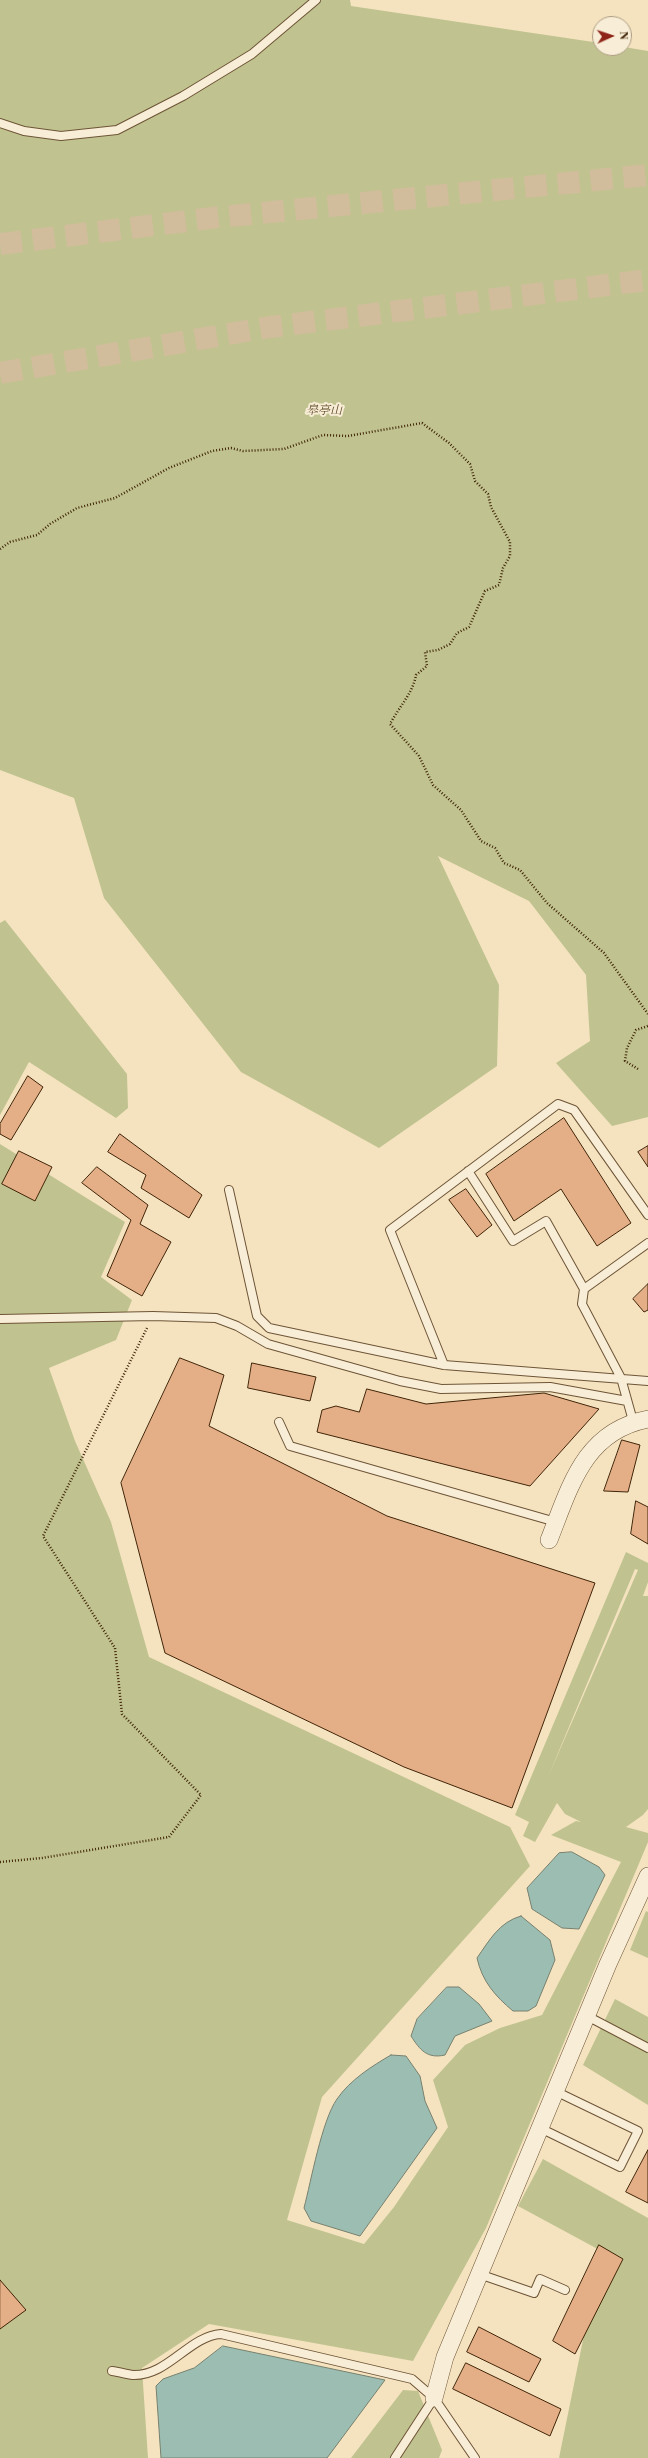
<!DOCTYPE html>
<html>
<head>
<meta charset="utf-8">
<style>
	body { margin:0 }
	#map { position:relative; width:648px; height:2458px; overflow:hidden; background:#f5e3c0; font-family:"Libre Bodoni",serif }
	canvas { display:block }
	.north { position:absolute; left:592px; top:16px; width:40px; height:40px; box-sizing:border-box; background:#f8edd6; border:1px solid #ae9d84; border-radius:50%; rotate:87deg; font-size:11px; font-weight:700; line-height:16px; text-align:center; color:#402408 }
	.north::after { content:''; display:block; margin:auto; width:14px; height:18px; background:#8f2418; clip-path:polygon(50% 0,100% 100%,50% 72%,0 100%) }
</style>
</head>
<body>
<div id="map">
<canvas width="648" height="2458"></canvas>
<div class="north">N</div>
</div>
<script>
const g = document.querySelector('canvas').getContext('2d');
g.lineJoin = 'round';
function fill(path, color) {
  g.fillStyle = color;
  g.fill(path, 'evenodd');
}
function trace(path, color, width, dash) {
  g.strokeStyle = color;
  g.lineWidth = width;
  g.lineCap = dash ? 'butt' : 'round';
  g.setLineDash(dash || []);
  g.stroke(path);
}
function label(font, color, halo, rows, align = 'center') {
  g.font = font + ' "Libre Bodoni","Noto Serif SC",serif';
  g.lineWidth = 4;
  g.setLineDash([]);
  g.textBaseline = 'middle';
  g.strokeStyle = halo;
  g.fillStyle = color;
  for (const [text, x, y, turn = 0] of rows) {
    g.save();
    g.translate(x, y);
    g.rotate((+turn || 0) * Math.PI / 180);
    g.textAlign = isNaN(turn) ? turn : align;
    if (halo) g.strokeText(text, 0, 0);
    g.fillText(text, 0, 0);
    g.restore();
  }
}
fill(new Path2D(`
	M0 0H350L351 6 600 43V48L624 47 648 51V1117L612 1126 556 1063 590 1041 586 975 529 901 438 856 499 985 497 1066 379 1148 241 1072 104 898 74 798 0 770Z
	M5 920 127 1074 128 1108 116 1118 29 1062 0 1115V923Z
	M0 1144 125 1222 101 1277 132 1300 116 1340 49 1368 75 1441 111 1522 149 1657 510 1827 530 1866 322 2097 287 2220 364 2244 394 2207 448 2127 433 2080 465 2045 500 2028 542 2015 621 1862 551 1835 576 1821 581 1822 565 1814 557 1803 535 1842 523 1836 529 1822 515 1815 626 1552 648 1563V1582L643 1596H648V1809L643 1815 626 1827 648 1833V1842L486 2228 413 2361 209 2324 142 2368 148 2458H0ZM635 1569 638 1570 548 1777Z
	M646 1911 648 1912V1958L630 1950Z
	M615 1999 648 2017V2105L583 2065Z
	M543 2159 648 2218V2458H559L585 2330 618 2260 518 2206Z
	M403 2390 418 2391 442 2450 439 2458H351Z`), '#c0c390');
const water = new Path2D(`
	M572 1852 599 1867 605 1875 579 1929 562 1928 532 1909 527 1888 559 1853Z
	M521 1916 550 1940 555 1960 536 2006 528 2011H513C495 1996 482 1981 477 1958 489 1941 499 1922 521 1916Z
	M447 1987H459L479 2004 492 2021 455 2036 445 2055C427 2059 420 2050 411 2036L417 2019Z
	M391 2055 406 2056 420 2076 425 2101 437 2128 360 2236 311 2221 304 2208C311 2181 322 2120 337 2099 350 2080 372 2066 391 2055Z
	M223 2346 385 2380 327 2458H161L156 2386 163 2379 194 2368Z`);
fill(water, '#9cbeb2');
trace(water, '#77806e', 1);
const building = new Path2D(`
	M28 1076 43 1087 11 1140 0 1134V1124Z
	M564 1118 631 1223 597 1246 561 1189 514 1221 486 1174Z
	M120 1134 202 1195 189 1218 141 1188 146 1175 108 1152Z
	M648 1146V1167L638 1152Z
	M19 1151 52 1167 35 1201 2 1184Z
	M97 1167 148 1205 140 1224 171 1242 142 1296 107 1276 131 1220 82 1183Z
	M466 1189 492 1225 477 1237 449 1200Z
	M648 1284V1310L644 1312 633 1299Z
	M180 1358 224 1375 209 1426 387 1516 595 1583 512 1808 404 1767 165 1653 121 1483Z
	M252 1363 316 1377 310 1401 248 1388Z
	M367 1389 426 1404 544 1393 599 1409 530 1486 317 1432 322 1410 336 1406 359 1412Z
	M622 1440 640 1445 628 1492 604 1491Z
	M636 1501 648 1507V1544L631 1534Z
	M648 2150V2203L626 2192Z
	M599 2245 623 2259 575 2354 553 2341Z
	M0 2280 26 2310 0 2329Z
	M479 2327 541 2359 529 2382 467 2352Z
	M466 2363 561 2409 550 2436 453 2389Z`);
fill(building, '#e4ae86');
trace(building, '#402408', 1);
trace(new Path2D(`
	M0 244 220 217 648 175
	M0 373 270 327 648 280`), '#d1bd9b', 22, [22, 11]);
const service = new Path2D(`
	M0 123 24 131 61 136 117 130 183 96 252 54 316 0
	M468 1171 513 1241 546 1221 584 1289
	M229 1190 257 1316 269 1328 444 1365 648 1381
	M0 1319 153 1316 216 1318 237 1326 268 1344 400 1381 441 1389 550 1387 627 1401
	M444 1365 390 1230 558 1104 574 1110 648 1215
	M633 1421 621 1378 582 1304 584 1289 648 1243
	M279 1422 290 1446 556 1522
	M587 2016 648 2048
	M540 2128 620 2167 638 2131 555 2091
	M479 2274 534 2293 540 2279 565 2290
	M112 2371C119 2372 126 2374 133 2375 168 2376 189 2336 221 2334L412 2379 434 2398 475 2458
	M395 2458 434 2398`);
const minor = new Path2D(`
	M549 1540C570 1487 584 1431 648 1419
	M434 2398 445 2357 608 1964 648 1876`);
trace(service, '#6d5436', 10);
trace(minor, '#6d5436', 18);
trace(new Path2D(`
	M0 549 10 542 37 535 50 524 77 508 115 498 169 468 212 451 231 448 243 451 284 449 323 435 348 436 422 423 449 443 470 464 475 481 488 494 491 507 510 542V556L503 568 499 585 485 591 469 627 457 633 450 644 438 650 425 652 427 666 416 675C413 693 399 707 390 724L419 756 433 785 461 810 481 841 495 848 504 863 520 870 547 903 604 953 648 1014
	M638 1069 625 1061 627 1048 636 1030 648 1026
	M0 1862 42 1858 169 1837 201 1795 122 1714 115 1648 43 1536 147 1328`), '#402408', 2.5, [1, 2]);
trace(service, '#f8edd6', 8);
trace(minor, '#f8edd6', 17);
label('italic 12px', '#604c2a', '#f8edd6', [
	["皋亭山",324,411]
]);
</script>
</body>
</html>
